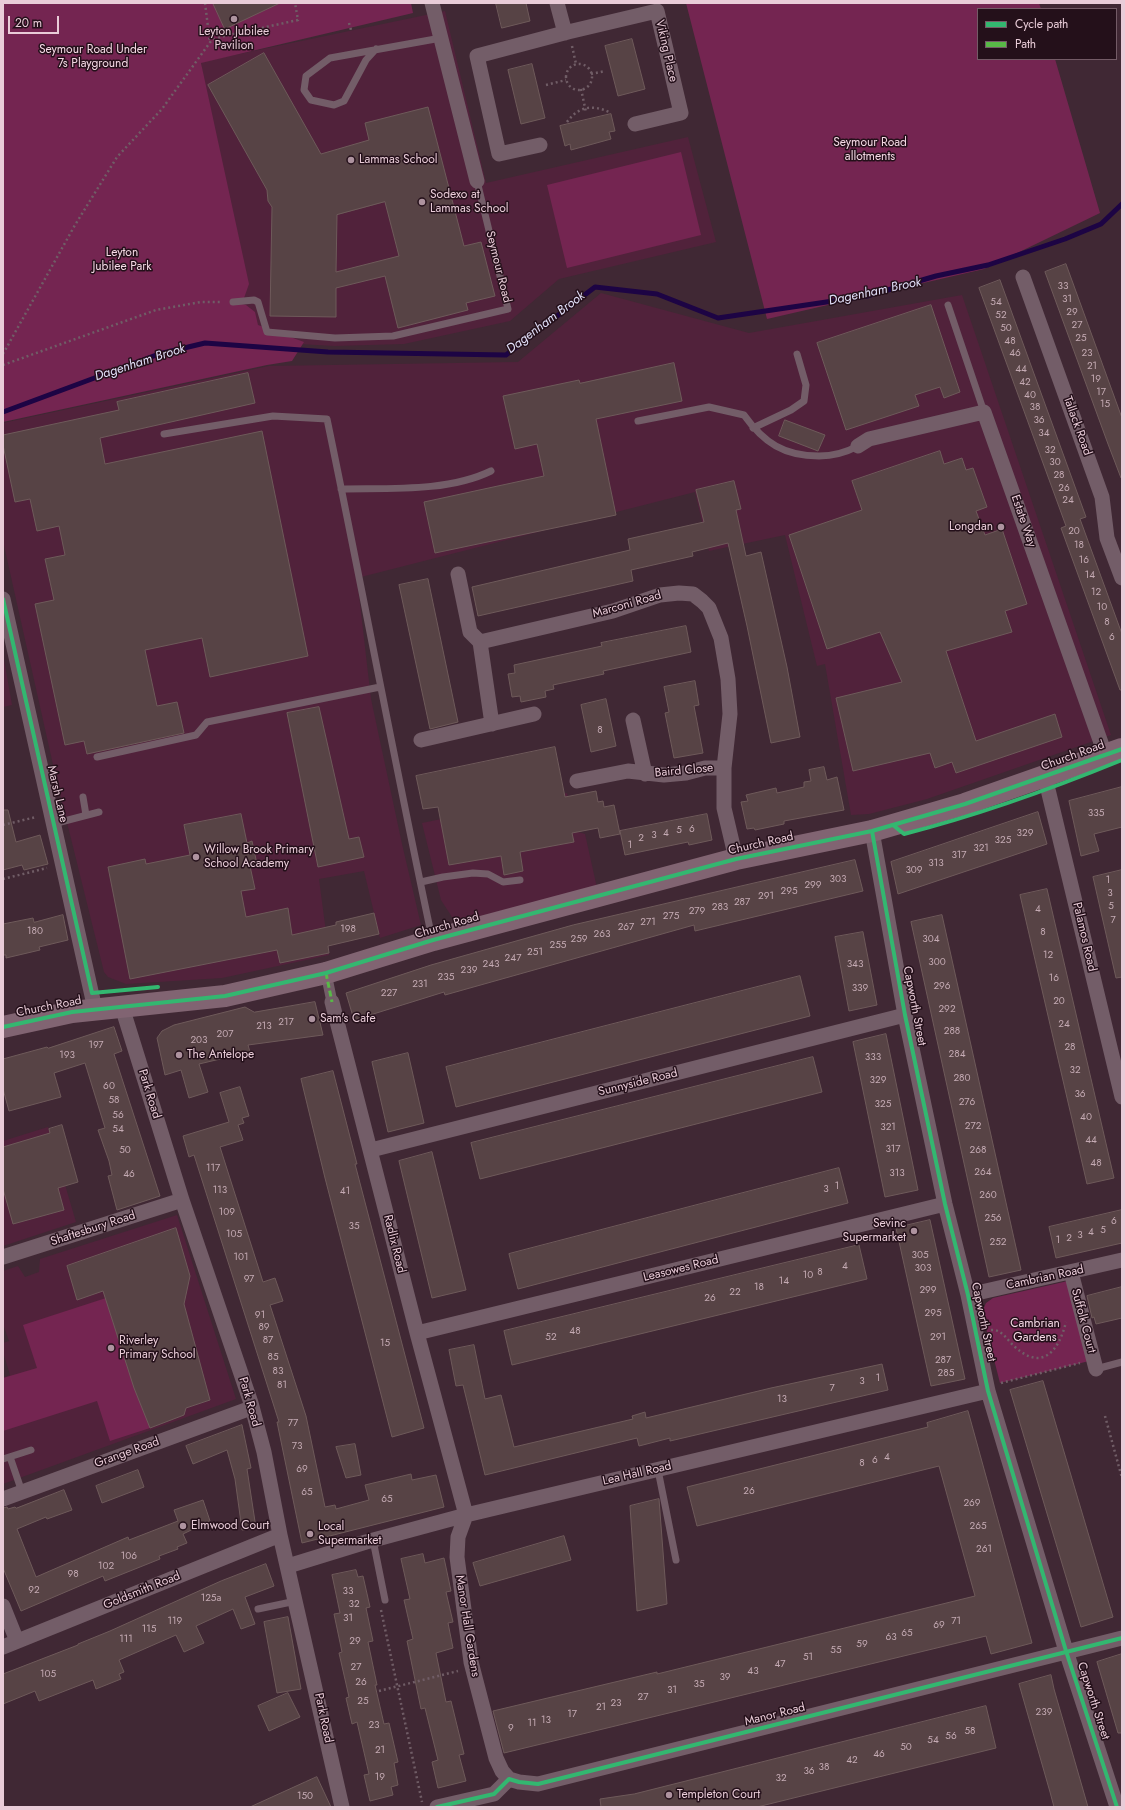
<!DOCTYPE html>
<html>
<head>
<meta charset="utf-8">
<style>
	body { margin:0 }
	#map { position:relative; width:1125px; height:1810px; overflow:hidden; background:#402834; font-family:Jost,sans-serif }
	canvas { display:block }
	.frame { position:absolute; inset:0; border:4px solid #e9ccd8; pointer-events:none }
	.legend { position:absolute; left:977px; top:8px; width:140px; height:52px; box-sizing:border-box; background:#24101a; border:1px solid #735b66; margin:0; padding:5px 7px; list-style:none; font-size:12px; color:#e9ccd8 }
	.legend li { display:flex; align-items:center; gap:8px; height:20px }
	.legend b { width:20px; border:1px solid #735b66 }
	.scale { position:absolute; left:8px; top:16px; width:51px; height:18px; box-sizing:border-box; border:2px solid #e9ccd8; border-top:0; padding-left:5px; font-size:12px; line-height:14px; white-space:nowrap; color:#e9ccd8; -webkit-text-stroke:3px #24101a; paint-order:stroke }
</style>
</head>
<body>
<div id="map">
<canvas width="1125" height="1810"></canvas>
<div class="frame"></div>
<ul class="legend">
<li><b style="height:5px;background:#33b770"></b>Cycle path</li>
<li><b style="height:5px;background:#58b947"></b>Path</li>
</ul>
<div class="scale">20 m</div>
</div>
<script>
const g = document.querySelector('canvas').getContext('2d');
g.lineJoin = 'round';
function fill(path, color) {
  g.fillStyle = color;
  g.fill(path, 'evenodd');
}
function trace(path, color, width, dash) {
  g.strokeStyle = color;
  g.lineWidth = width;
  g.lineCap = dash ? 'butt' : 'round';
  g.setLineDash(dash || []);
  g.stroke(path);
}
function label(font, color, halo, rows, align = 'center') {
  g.font = font + ' Jost,sans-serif';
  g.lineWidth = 3;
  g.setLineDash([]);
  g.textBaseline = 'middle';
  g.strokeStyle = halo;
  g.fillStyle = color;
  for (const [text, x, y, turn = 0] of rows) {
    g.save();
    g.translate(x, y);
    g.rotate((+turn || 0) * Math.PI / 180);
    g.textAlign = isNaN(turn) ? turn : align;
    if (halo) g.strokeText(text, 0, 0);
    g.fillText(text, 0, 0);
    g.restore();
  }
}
fill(new Path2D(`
	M445 11 486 183 688 137 716 242 559 279 510 321 404 344 335 346 262 342 233 302 201 62Z
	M601 293 749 333 962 295 1111 735 927 799 869 814 851 815 825 664 817 666 785 535 709 551 695 492 357 578 371 699 402 844 421 925 380 938 364 871 319 879 329 955 222 978 126 984 108 977 104 972 56 778 3 541V423L269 366 518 362Z
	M3 654 12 705 3 707Z
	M567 793 575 831 585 834 597 888 468 919H454L452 917 441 900 422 823Z
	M48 1127 76 1222 3 1246V1141Z
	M177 1215 236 1399 3 1484V1378L10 1375 3 1352V1343L9 1341 3 1324V1271L18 1266 25 1277 39 1272 40 1259Z`), '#51223b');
fill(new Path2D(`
	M3 3H411L413 13 201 63 249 284 244 298 234 302 246 305 255 312 258 325 304 342 292 361 267 365 3 422Z
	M686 3H1039L1041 9H978V59H1055L1100 213 984 269 767 319Z
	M681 152 701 235 567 268 547 185Z
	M1068 1281 1089 1361 1000 1383 982 1312 986 1303 993 1298Z
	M106 1298 150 1428 110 1441 97 1401 3 1431V1378L37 1368 23 1325Z`), '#742551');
trace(new Path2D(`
	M3 412 159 354 205 343 328 352 506 355 595 287 657 294 718 318 867 296 936 276 988 265 1065 239 1101 224 1122 204`), '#1d0444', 5);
const building = new Path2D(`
	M213 3H280L225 29Z
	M496 3H526L530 21 502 28Z
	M632 39 645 89 618 96 605 46Z
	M264 53 321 154 369 140 365 123 428 107 464 246 481 242 495 296 466 303 468 310 398 328 385 276 336 288V317L270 316 272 207 268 201 267 190 208 85ZM385 202 399 256 336 272 337 215Z
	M532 64 545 118 521 124 508 70Z
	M611 114 615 131 609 132 611 139 571 150 570 144 565 146 560 126Z
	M1066 264 1122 418V478H1121L1108 444 1045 272Z
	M1000 280 1086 517 1080 519 1122 634V690H1120L1061 528 1066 526 979 288Z
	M931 305 960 392 944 398 940 387 915 395 919 406 846 430 817 343Z
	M674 363 682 401 596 419 616 515 435 553 424 502 544 476 537 444 515 449 503 396 579 380 580 383Z
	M248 373 255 403 100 438 105 464 262 431 308 656 210 677 202 638 145 650 157 706 177 702 184 733 87 754 84 741 65 745 35 604 54 600 45 559 65 555 59 526 37 531 30 499 15 502 3 445V435L119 410 117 402Z
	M785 420 825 435 818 451 779 436Z
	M940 451 944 464 962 458 966 470 973 468 987 507 976 511 985 535 1002 529 1027 604 1005 611 1012 632 946 651 976 741 1055 714 1062 737 956 773 952 762 935 768 930 753 853 771 836 698 902 682 880 632 827 649 789 535 862 510 852 481Z
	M734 481 741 509 736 510 746 556 761 552 787 667 800 737 771 743 747 626 728 543 692 552 693 556 631 570 633 581 478 616 472 587 630 550 628 539 704 522 696 490Z
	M428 579 458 722 430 729 399 585Z
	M686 626 691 652 603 671 604 674 553 685 554 689 545 691 546 697 521 702 520 696 512 697 508 674 515 673 514 665 602 646 601 643Z
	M695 681 699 705 694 706 703 753 674 758 665 713 669 712 664 687Z
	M606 699 616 746 591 752 581 705Z
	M319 707 349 839 359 837 364 857 318 867 287 713Z
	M555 747 565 797 596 791 598 802 603 801 604 807 614 805 620 834 600 838 598 828 572 833 574 842 520 852 523 871 504 875 501 856 449 865 438 807 423 809 416 776Z
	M824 767 827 780 837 777 844 810 784 821V824L755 830 754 828 747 829 741 802 748 801 746 795 776 788 777 793 804 787V782L811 781 809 770Z
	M1122 787V827L1094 834 1099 851 1081 856 1069 801Z
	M3 810H8L16 842 40 835 48 864 24 870 22 865 3 870Z
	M1038 812 1047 844 898 894 891 862Z
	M241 814 247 843 252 841 257 864 250 866 255 889 241 891 246 917 288 908 292 935 336 925V922L374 913 379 934 328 946 329 953 280 963 277 950 130 979 108 867 145 859 146 864 190 855 184 825Z
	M707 814 712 840 689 845 688 842 625 855 620 831Z
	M855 860 863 891 695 931 694 925 445 995 444 992 354 1020 346 993 431 965 573 925Z
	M1122 870V977L1116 978 1093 877Z
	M1047 889 1114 1178 1087 1184 1020 895Z
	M63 915 68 940 39 947 40 950 6 958V955H3V924L33 918 34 922Z
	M942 915 1021 1270 989 1277 911 922Z
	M863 932 877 1005 849 1011 835 937Z
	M800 976 810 1016 456 1107 446 1067Z
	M315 1002 323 1035 248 1045 250 1052 199 1064 208 1092 189 1098 181 1070 165 1075 157 1038 162 1031 174 1025 245 1007 254 1012Z
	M114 1027 122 1051 114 1054 160 1196 117 1210 108 1176 112 1175 109 1161 98 1130 105 1128 85 1063 54 1073 61 1097 9 1111 3 1089V1059L47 1047 48 1048Z
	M886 1034 918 1190 885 1197 853 1042Z
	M408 1053 424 1123 388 1132 372 1062Z
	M813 1057 822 1092 480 1179 471 1143Z
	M333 1071 357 1164H355L424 1428 392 1437 325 1178 301 1079Z
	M240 1087 249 1116 242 1118 244 1123 238 1125 243 1140 220 1147 263 1282 275 1278 283 1301 270 1305 306 1416 325 1507 335 1505 336 1509 369 1500 365 1485 411 1474 412 1480 436 1475 444 1507 302 1543 277 1422H279L194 1155 189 1157 183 1136 229 1122 220 1093Z
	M62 1125 78 1182 58 1188 64 1210 13 1224 3 1189V1147L50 1133 49 1129Z
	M432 1152 466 1290 432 1298 399 1161Z
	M839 1168 848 1203 518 1289 509 1254Z
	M1122 1210V1243L1056 1258 1049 1227Z
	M930 1220 965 1379 931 1386 896 1228Z
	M176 1228 190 1276 184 1304 210 1400 186 1408 184 1415 150 1428 134 1388 103 1291 77 1300 67 1266Z
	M859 1245 867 1279 512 1365 504 1331Z
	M1122 1287V1318L1096 1324 1094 1317 1092 1318 1087 1296Z
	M474 1345 485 1399 501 1395 514 1447 633 1419 632 1416 645 1412 646 1418 771 1388 882 1364 888 1390 670 1441V1438L639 1446 637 1438 485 1475 463 1385 456 1386 449 1350Z
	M1043 1381 1113 1617 1081 1627 1010 1390Z
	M968 1411 1032 1643 991 1654 986 1636 504 1753 493 1711 657 1672V1674L975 1596 939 1466 697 1526 687 1487 928 1427 927 1423Z
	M242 1425 251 1468 247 1469 256 1528 242 1530 235 1479 227 1450 193 1464 186 1446Z
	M355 1444 361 1475 346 1478 336 1447Z
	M138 1470 144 1487 102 1503 96 1486Z
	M64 1490 72 1510 47 1519 46 1517 17 1529 36 1577 128 1537 129 1540 178 1521 174 1510 203 1500 210 1521 183 1534 187 1543 177 1547 178 1549 159 1556 160 1559 105 1581 103 1576 21 1611 3 1568V1508L7 1507 8 1509 15 1507 16 1508Z
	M659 1499 667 1604 637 1611 630 1506Z
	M564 1536 571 1560 480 1586 473 1563Z
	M423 1554 425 1563 444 1558 451 1591 446 1592 453 1622 448 1623 453 1648 436 1653 446 1702 451 1701 464 1754 459 1755 466 1781 438 1788 432 1762 438 1760 425 1708 421 1709 407 1641 413 1639 404 1600 410 1599 401 1559Z
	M266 1564 274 1586 245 1597 255 1624 241 1629 233 1609 196 1626 204 1643 184 1652 176 1635 119 1660 124 1672 119 1674 121 1679 96 1689 93 1680 39 1701 35 1691 3 1704V1674L78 1645V1644L110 1631 221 1581Z
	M356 1570 358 1577 363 1576 370 1607 366 1608 373 1641 368 1642 377 1685H375L384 1724 389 1723 398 1762 394 1763 398 1785 391 1787 393 1795 370 1801 364 1775 369 1774 357 1722 352 1724 346 1698 349 1697 339 1653 342 1652 334 1614 340 1613 332 1575Z
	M288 1617 301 1689 277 1693 264 1622Z
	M1122 1654V1733H1118L1097 1662Z
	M1051 1675 1054 1689 1088 1807H1054L1050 1792 1019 1684Z
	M288 1693 300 1717 269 1731 258 1706Z
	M986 1706 996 1748 757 1807H601L600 1799 634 1794Z
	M317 1777 331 1807H250L305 1782Z`);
fill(building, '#574345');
trace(building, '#6e5a5a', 1);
trace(new Path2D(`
	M205 3 210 43
	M349 23 351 30
	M572 46 576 64
	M566 77a13 13 0 1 1 26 0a13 13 0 1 1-26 0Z
	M591 74 605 71
	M546 85 566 80
	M581 89 586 112
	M567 122C578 107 592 104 609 112
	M3 354 75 225 117 157 162 109 211 41 220 37 298 20 295 3
	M3 365 156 310 201 302H222
	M3 825 36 817
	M3 879 47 868
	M991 1330C1002 1329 1007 1340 1015 1347 1043 1372 1059 1350 1066 1322
	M1001 1383 1080 1363
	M1105 1416 1122 1478
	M381 1610 422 1802
	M379 1691 458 1671`), '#705d66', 2.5, [2, 3]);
trace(new Path2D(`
	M376 49 366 60 344 101 334 105 311 100 304 90 306 76 330 58 441 38
	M233 302 254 300 258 302 267 332 335 338 393 336 508 309 477 181
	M948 305 984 412
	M638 421 709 407 744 415C764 443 784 456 819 456 834 456 845 453 858 446
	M753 428 791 410 804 401 806 385 797 354
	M164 434 273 416 327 419C363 592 395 765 432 938
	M341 489C389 488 448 492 491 471
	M97 757 196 735 207 722 380 687
	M83 797 86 815
	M53 824 99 812
	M421 882 443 877 473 873 488 874 503 882 520 880
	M1096 1369 1122 1362
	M10 1457 22 1492
	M3 1459 31 1450
	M658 1470 676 1560
	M373 1540 385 1600
	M258 1609 296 1601`), '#735d68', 7);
trace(new Path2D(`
	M326 973 332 1002`), '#735d68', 11);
trace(new Path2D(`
	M432 3 477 181
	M557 3 565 33
	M540 145 499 154 477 56 568 32 657 11 681 113 635 124
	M1023 277 1102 497 1107 538 1122 578
	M858 446 869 439 984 412 1105 754
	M458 574 470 632 480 642
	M3 599 95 1009
	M633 720 645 774
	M492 724 480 642 613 611 660 595 679 593 693 594 702 601 709 608 721 638 728 679 730 714 724 768V808L736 859
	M421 740 534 714
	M1045 777 1122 1097
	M577 781 628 771 664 775 686 773 705 768H724
	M872 831 905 1015 945 1204 968 1295 988 1391 1066 1651 1117 1807
	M332 1002 417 1333 466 1515
	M122 1007 182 1200 251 1403 264 1452 280 1535 342 1807
	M371 1150 905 1015
	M3 1257 182 1200
	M1071 1272 1096 1369
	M968 1295 1122 1260
	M417 1333 945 1204
	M3 1499 251 1408
	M466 1515 458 1537 457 1557 471 1662 496 1758 502 1771 509 1779
	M288 1566 366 1542 466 1515 988 1391
	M3 1606 17 1641
	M3 1647 280 1535
	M509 1779 519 1782 538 1784 1122 1638
	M437 1807 494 1794 509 1779`), '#735d68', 15);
trace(new Path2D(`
	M3 1027 72 1012 225 996 326 973 433 940 736 859 872 831 965 804 1122 749`), '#816472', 22);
trace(new Path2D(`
	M326 973 332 1002`), '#58b947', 3, [6, 3]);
trace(new Path2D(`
	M3 599 92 993 158 987
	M893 825 904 834C979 815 1051 789 1122 760
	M872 831 905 1015 945 1204 968 1295 988 1391 1066 1651 1117 1807
	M3 1027 72 1012 225 996 326 973 433 940 736 859 872 831 965 804 1122 749
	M437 1807 494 1794 509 1779 519 1782 538 1784 1122 1638`), '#33b770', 4);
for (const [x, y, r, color] of [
	[234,19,4,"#ae939f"],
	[351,160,4,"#ae939f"],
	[422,202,4,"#ae939f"],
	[1001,527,4,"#ae939f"],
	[196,857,4,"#ae939f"],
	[312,1019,4,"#ae939f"],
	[179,1055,4,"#ae939f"],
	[914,1231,4,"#ae939f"],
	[111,1348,4,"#ae939f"],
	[183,1526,4,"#ae939f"],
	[310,1534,4,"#ae939f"],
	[669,1795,4,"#ae939f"]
]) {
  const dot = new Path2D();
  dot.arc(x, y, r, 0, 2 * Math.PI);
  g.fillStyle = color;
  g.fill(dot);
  trace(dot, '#24101a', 1.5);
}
label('10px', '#c4aab3', null, [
	["33",1063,287],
	["31",1067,300],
	["54",996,303],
	["29",1072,313],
	["52",1001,316],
	["27",1077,326],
	["50",1006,329],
	["25",1081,339],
	["48",1010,342],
	["46",1015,354],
	["23",1087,354],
	["21",1092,367],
	["44",1021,370],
	["19",1096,380],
	["42",1025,383],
	["17",1101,393],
	["40",1030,396],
	["15",1105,405],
	["38",1035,408],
	["36",1039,421],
	["34",1044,434],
	["32",1050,451],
	["30",1055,463],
	["28",1059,476],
	["26",1064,489],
	["24",1068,501],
	["20",1074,532],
	["18",1079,546],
	["16",1084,561],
	["14",1090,576],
	["12",1096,593],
	["10",1102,608],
	["8",1107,623],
	["6",1112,638],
	["8",600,731],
	["335",1096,814],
	["6",692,830],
	["5",679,831],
	["4",666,834],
	["329",1025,834],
	["3",654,836],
	["2",641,839],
	["325",1003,841],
	["1",630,846],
	["321",981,849],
	["317",959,856],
	["313",936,864],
	["309",914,871],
	["303",838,880],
	["1",1108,881],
	["299",813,886],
	["295",789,892],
	["3",1110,894],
	["291",766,897],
	["287",742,903],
	["5",1111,907],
	["283",720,908],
	["4",1038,910],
	["279",697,912],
	["275",671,917],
	["7",1113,921],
	["271",648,923],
	["267",626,928],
	["198",348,930],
	["180",35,932],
	["8",1043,933],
	["263",602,935],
	["259",579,940],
	["304",931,940],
	["255",558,946],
	["251",535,953],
	["12",1048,956],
	["247",513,959],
	["300",937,963],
	["243",491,965],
	["343",855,965],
	["239",469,971],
	["235",446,978],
	["16",1054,979],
	["231",420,985],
	["296",942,987],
	["339",860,989],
	["227",389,994],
	["20",1059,1002],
	["292",947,1010],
	["217",286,1023],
	["24",1064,1025],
	["213",264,1027],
	["288",952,1032],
	["207",225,1035],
	["203",199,1041],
	["197",96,1046],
	["28",1070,1048],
	["284",957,1055],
	["193",67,1056],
	["333",873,1058],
	["32",1075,1071],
	["280",962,1079],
	["329",878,1081],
	["60",109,1087],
	["36",1080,1095],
	["58",114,1101],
	["276",967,1103],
	["325",883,1105],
	["56",118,1116],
	["40",1086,1118],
	["272",973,1127],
	["321",888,1128],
	["54",118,1130],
	["44",1091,1141],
	["317",893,1150],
	["50",125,1151],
	["268",978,1151],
	["48",1096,1164],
	["117",213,1169],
	["264",983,1173],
	["313",897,1174],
	["46",129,1175],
	["1",837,1187],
	["3",826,1190],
	["113",220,1191],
	["41",345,1192],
	["260",988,1196],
	["109",227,1213],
	["256",993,1219],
	["6",1114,1222],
	["35",354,1227],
	["5",1103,1231],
	["4",1091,1233],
	["105",234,1235],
	["3",1080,1236],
	["2",1069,1239],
	["1",1058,1241],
	["252",998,1243],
	["305",920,1256],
	["101",241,1258],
	["4",845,1267],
	["303",923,1269],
	["8",820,1273],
	["10",808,1276],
	["97",249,1280],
	["14",784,1282],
	["18",759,1288],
	["299",928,1291],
	["22",735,1293],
	["26",710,1299],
	["295",933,1314],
	["91",260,1316],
	["89",264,1328],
	["48",575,1332],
	["52",551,1338],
	["291",938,1338],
	["87",268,1341],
	["15",385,1344],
	["85",273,1358],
	["287",943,1361],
	["83",278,1372],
	["285",946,1374],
	["1",878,1379],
	["3",862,1382],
	["81",282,1386],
	["7",832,1389],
	["13",782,1400],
	["77",293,1424],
	["73",297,1447],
	["4",887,1458],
	["6",875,1461],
	["8",862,1464],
	["69",302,1470],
	["26",749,1492],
	["65",307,1493],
	["65",387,1500],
	["269",972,1504],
	["265",978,1527],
	["261",984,1550],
	["106",129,1557],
	["102",106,1567],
	["98",73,1575],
	["92",34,1591],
	["33",348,1592],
	["125a",211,1599],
	["32",354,1605],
	["31",348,1619],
	["119",175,1622],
	["71",956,1622],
	["69",939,1626],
	["115",149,1630],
	["65",907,1634],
	["63",891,1638],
	["111",126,1640],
	["29",355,1642],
	["59",862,1645],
	["55",836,1651],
	["51",808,1658],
	["47",780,1665],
	["27",356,1668],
	["43",753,1672],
	["105",48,1675],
	["39",725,1678],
	["26",361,1683],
	["35",699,1685],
	["31",672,1691],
	["27",643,1698],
	["25",363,1702],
	["23",616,1704],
	["21",601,1708],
	["239",1044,1713],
	["17",572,1715],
	["13",546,1721],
	["11",532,1724],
	["23",374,1726],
	["9",511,1729],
	["58",970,1732],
	["56",951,1737],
	["54",933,1741],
	["50",906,1748],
	["21",380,1751],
	["46",879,1755],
	["42",852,1761],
	["38",824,1768],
	["36",809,1772],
	["19",380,1778],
	["32",781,1779],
	["150",305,1797]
]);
label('12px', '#e9ccd8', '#24101a', [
	["Leyton Jubilee",234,32,"center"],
	["Pavilion",234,46,"center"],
	["Lammas School",359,160],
	["Sodexo at",430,195],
	["Lammas School",430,209],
	["Longdan",993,527,"right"],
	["Willow Brook Primary",204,850],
	["School Academy",204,864],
	["Sam's Cafe",320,1019],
	["The Antelope",187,1055],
	["Sevinc",906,1224,"right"],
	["Supermarket",906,1238,"right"],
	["Riverley",119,1341],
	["Primary School",119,1355],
	["Elmwood Court",191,1526],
	["Local",318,1527],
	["Supermarket",318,1541],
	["Templeton Court",677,1795]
], 'left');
label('12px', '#f5d9e5', '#24101a', [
	["Seymour Road Under",93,50],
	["7s Playground",93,64],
	["Seymour Road",870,143],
	["allotments",870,157],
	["Leyton",122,253],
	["Jubilee Park",122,267],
	["Cambrian",1035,1324],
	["Gardens",1035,1338]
]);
label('12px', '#e9ccd8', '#24101a', [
	["Viking Place",666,51,77],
	["Seymour Road",498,267,76],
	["Tallack Road",1077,426,70],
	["Estate Way",1023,521,71],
	["Marconi Road",627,605,-16],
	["Church Road",1073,756,-20],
	["Baird Close",684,771,-5],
	["Marsh Lane",57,794,77],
	["Church Road",761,844,-13],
	["Church Road",447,926,-16],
	["Palamos Road",1084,937,77],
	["Capworth Street",914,1006,79],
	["Church Road",49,1007,-11],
	["Sunnyside Road",638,1083,-14],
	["Park Road",149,1094,73],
	["Shaftesbury Road",93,1229,-18],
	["Radlix Road",394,1244,76],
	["Leasowes Road",681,1269,-14],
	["Cambrian Road",1045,1278,-12],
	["Suffolk Court",1083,1321,75],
	["Capworth Street",983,1322,78],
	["Park Road",249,1402,74],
	["Grange Road",127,1453,-20],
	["Lea Hall Road",637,1474,-13],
	["Goldsmith Road",142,1591,-22],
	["Manor Hall Gardens",467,1626,81],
	["Capworth Street",1093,1701,72],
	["Manor Road",775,1715,-14],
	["Park Road",323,1718,78]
]);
label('italic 13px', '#e2dff9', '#24101a', [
	["Dagenham Brook",875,292,-12],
	["Dagenham Brook",546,323,-37],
	["Dagenham Brook",140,363,-18]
]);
</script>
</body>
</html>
